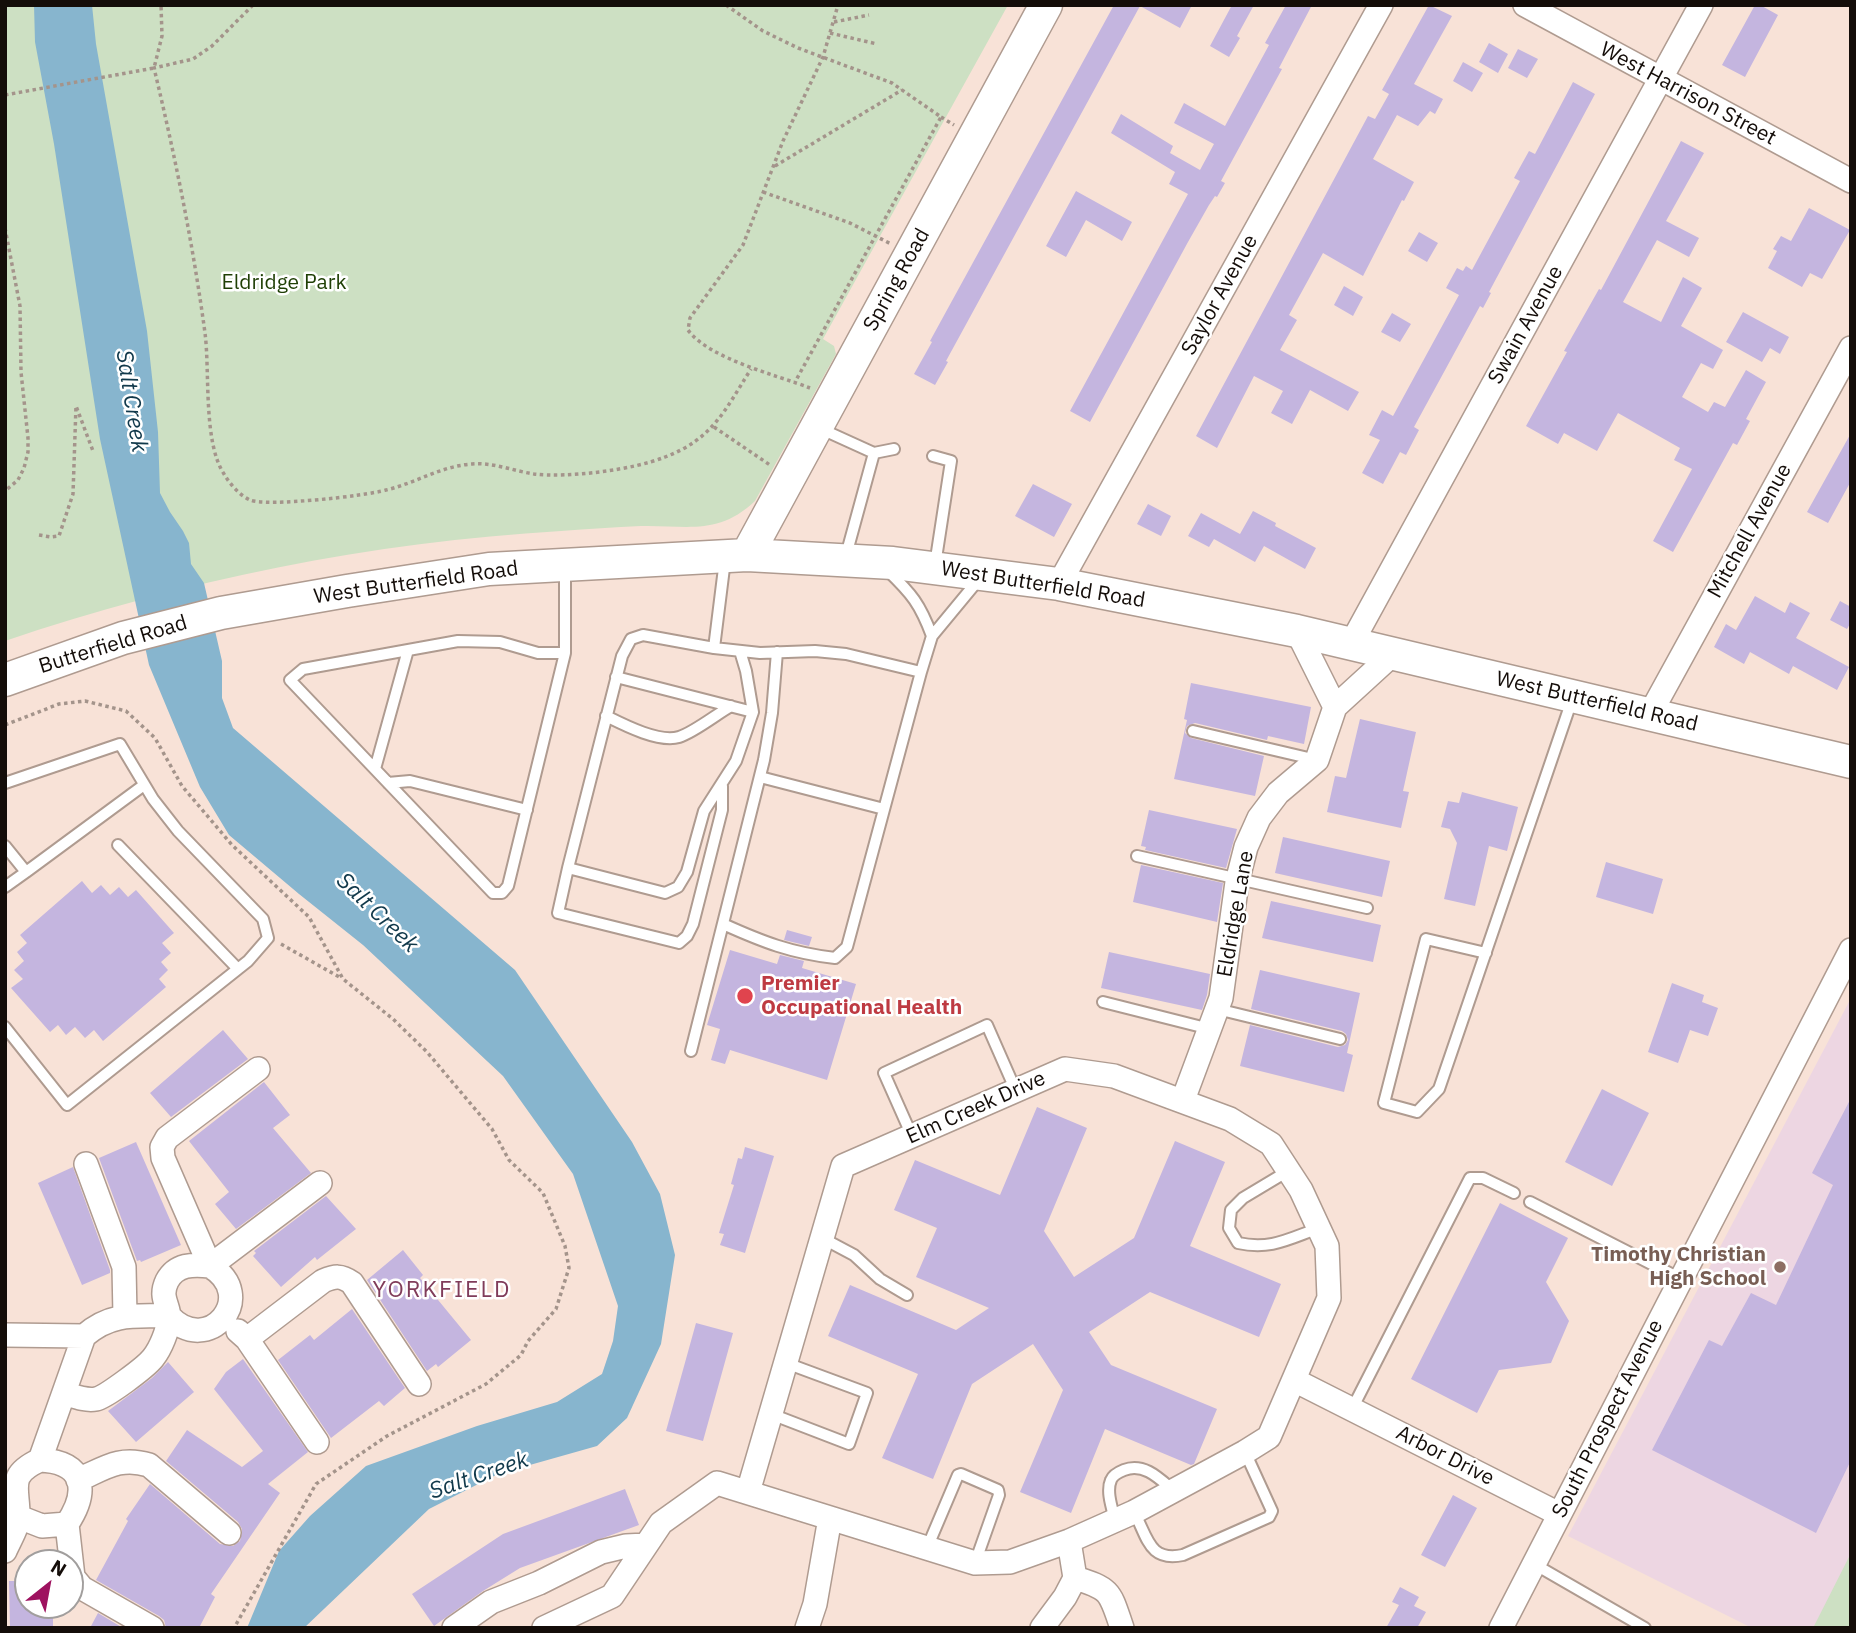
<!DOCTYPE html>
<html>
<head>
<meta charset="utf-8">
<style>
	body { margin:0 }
	#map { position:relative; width:1856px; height:1633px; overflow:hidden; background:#f8e2d7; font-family:"IBM Plex Sans",sans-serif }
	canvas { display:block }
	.frame { position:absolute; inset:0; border:7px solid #140d09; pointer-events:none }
	.north { position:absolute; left:14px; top:1549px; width:70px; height:70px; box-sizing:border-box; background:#fff; border:2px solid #a19e9d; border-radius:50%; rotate:31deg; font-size:19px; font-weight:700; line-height:28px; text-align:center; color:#140d09 }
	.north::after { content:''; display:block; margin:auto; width:24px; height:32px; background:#9e125f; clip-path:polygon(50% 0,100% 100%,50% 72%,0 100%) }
</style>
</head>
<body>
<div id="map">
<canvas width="1856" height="1633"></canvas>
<div class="frame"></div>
<div class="north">N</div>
</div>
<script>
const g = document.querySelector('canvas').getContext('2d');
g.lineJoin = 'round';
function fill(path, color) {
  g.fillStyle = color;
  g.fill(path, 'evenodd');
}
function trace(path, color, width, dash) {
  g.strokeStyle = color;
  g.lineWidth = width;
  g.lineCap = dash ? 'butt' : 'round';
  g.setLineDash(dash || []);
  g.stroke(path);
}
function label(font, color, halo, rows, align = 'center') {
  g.font = font + ' "IBM Plex Sans",sans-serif';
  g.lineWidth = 5;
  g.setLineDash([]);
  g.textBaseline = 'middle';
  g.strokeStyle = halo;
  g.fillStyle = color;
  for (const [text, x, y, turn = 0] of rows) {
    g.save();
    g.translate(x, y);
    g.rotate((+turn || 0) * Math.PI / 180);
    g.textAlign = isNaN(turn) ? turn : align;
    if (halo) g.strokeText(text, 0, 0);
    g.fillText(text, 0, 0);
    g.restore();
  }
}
fill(new Path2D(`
	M1851 998V1628H1752L1568 1536Z`), '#edd6e2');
fill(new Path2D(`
	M5 5H1008L823 339 834 346 836 354 755 501C718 536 687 525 641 526 614 527 588 529 561 531 372 542 184 580 5 641Z
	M1851 1553V1628H1813Z`), '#cde0c3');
fill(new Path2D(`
	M34 5H92L96 44 147 331 158 432 160 493 170 512 183 531 189 543 191 564 204 583 222 661V698L233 728 515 970 632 1142 660 1194 675 1255 661 1344 627 1418 597 1446 498 1474 429 1509 304 1628H247L279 1551 310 1516 366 1466 477 1426 557 1402 602 1374 613 1341 618 1306 573 1174 503 1076 363 945 299 894 229 835 200 787 149 665 100 439 54 144 35 42Z`), '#87b5ce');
fill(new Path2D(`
	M1114 5H1192L1180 28 1140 6 946 361 948 362 935 385 914 374 932 342 930 341Z
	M1232 5H1254L1237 36 1240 38 1229 57 1210 46Z
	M1286 5H1312L1279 68 1282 69 1221 181 1225 183 1217 197 1215 196 1209 205 1188 242 1090 422 1070 411 1188 194 1169 184 1175 172 1111 133 1121 114 1173 146 1170 153 1200 170 1214 144 1174 123 1184 103 1225 126 1269 45 1265 43Z
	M1429 5 1452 16 1414 84 1443 99 1435 114 1430 111 1418 126 1397 115 1373 159 1414 182 1404 201 1402 200 1363 276 1323 253 1289 315 1297 320 1280 350 1359 392 1348 411 1310 390 1292 424 1271 413 1283 391 1254 376 1217 448 1196 436 1368 116 1375 119 1389 94 1382 90Z
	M1755 5H1760L1778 15 1745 77 1722 65Z
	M1489 43 1508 54 1498 73 1479 62Z
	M1518 49 1538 59 1527 78 1508 68Z
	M1463 62 1483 73 1472 92 1453 81Z
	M1573 82 1595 94 1489 292 1491 293 1483 308 1480 306 1414 427 1419 430 1406 455 1400 452 1383 484 1362 473 1380 440 1369 435 1382 410 1393 416 1459 295 1446 288 1457 268 1463 271 1466 266 1472 270 1520 181 1514 178 1529 151 1535 154Z
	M1681 141 1704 153 1666 221 1699 238 1689 257 1657 240 1623 302 1661 322 1683 277 1702 288 1681 326 1723 350 1713 369 1701 363 1682 397 1708 412 1714 402 1725 407 1746 370 1766 382 1746 419 1750 421 1737 445 1733 443 1673 552 1653 541 1692 469 1674 460 1680 448 1618 413 1597 451 1564 433 1558 444 1526 426 1567 352 1564 351 1599 289 1601 290Z
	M1076 191 1132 222 1122 241 1086 220 1066 257 1046 246Z
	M1809 208 1850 230 1822 279 1810 273 1802 287 1768 268 1777 251 1773 249 1781 236 1791 241Z
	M1419 232 1438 243 1427 262 1408 251Z
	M1344 286 1363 297 1353 316 1334 305Z
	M1743 312 1789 337 1780 354 1770 348 1762 362 1726 342Z
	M1392 313 1411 324 1400 342 1381 332Z
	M1851 433V481L1828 523 1807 512Z
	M1033 484 1072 504 1054 537 1015 516Z
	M1148 504 1171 516 1161 536 1137 524Z
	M1253 511 1276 523 1275 526 1316 548 1305 569 1264 546 1255 562 1214 539 1209 547 1188 536 1201 513 1240 534Z
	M1755 596 1785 613 1790 602 1810 613 1796 638 1849 667 1837 690 1793 666 1789 674 1750 652 1744 664 1714 647 1726 624 1736 630Z
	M1840 601 1851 607V622L1847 629 1830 620Z
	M1191 683 1311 707 1304 744 1268 736 1267 740 1195 723 1187 726 1185 733 1191 738 1264 756 1255 796 1174 779 1187 720 1184 719Z
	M1360 719 1416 732 1403 791 1409 792 1401 828 1327 812 1335 776 1346 778Z
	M1462 792 1518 807 1507 851 1489 846 1475 906 1444 899 1457 843 1450 829 1441 827 1448 801 1459 803Z
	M1149 810 1237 829 1226 868 1145 850 1146 847 1141 846Z
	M1283 837 1390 861 1382 897 1275 873Z
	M1606 862 1663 879 1653 914 1596 897Z
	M1141 865 1223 883 1217 922 1133 902Z
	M82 881 92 893 101 885 110 895 119 887 128 897 136 890 174 933 162 943 171 953 161 962 168 970 159 979 166 987 103 1041 94 1030 85 1038 75 1027 66 1035 58 1025 50 1032 11 988 23 979 14 970 24 961 17 952 27 943 20 935Z
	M1271 901 1381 925 1373 962 1262 938Z
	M787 930 812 937 809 946 784 940Z
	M730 950 777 964 780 955 804 961 802 968 856 984 827 1080 730 1050 725 1064 711 1060 720 1029 707 1025Z
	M1109 952 1210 974 1207 995 1202 1010 1101 988Z
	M1260 970 1360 993 1347 1053 1353 1055 1344 1092 1240 1066 1250 1025 1338 1047 1345 1045 1348 1040 1346 1034 1342 1031 1251 1009Z
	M1672 983 1704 995 1702 1002 1718 1008 1708 1036 1690 1030 1678 1063 1648 1052Z
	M223 1030 248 1059 171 1117 150 1093Z
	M264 1082 290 1115 273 1128 311 1173 236 1229 215 1204 229 1192 189 1141Z
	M1602 1089 1649 1113 1612 1186 1565 1162Z
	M1851 1098V1460L1816 1533 1652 1450 1709 1340 1722 1346 1751 1293 1776 1305 1833 1185 1812 1173Z
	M1037 1107 1087 1128 1044 1231 1074 1277 1134 1238 1175 1141 1225 1162 1190 1246 1281 1284 1259 1337 1150 1292 1089 1332 1111 1365 1217 1409 1194 1464 1191 1465 1105 1429 1071 1513 1020 1492 1063 1390 1033 1344 972 1384 933 1479 882 1458 918 1374 828 1336 850 1285 956 1330 989 1308 916 1277 937 1228 894 1210 915 1160 1000 1195Z
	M136 1142 181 1245 141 1262 140 1260 137 1261 99 1158Z
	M745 1147 774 1156 745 1253 720 1245 724 1234 719 1233 734 1185 731 1184 738 1158 742 1159Z
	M73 1167 110 1270V1273L82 1285 38 1183Z
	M326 1196 356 1229 317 1260 315 1257 281 1287 253 1256 256 1253 254 1251Z
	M1500 1203 1568 1238 1546 1282 1569 1321 1551 1363 1499 1370 1477 1413 1411 1379Z
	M403 1250 423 1275 420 1278 471 1340 438 1367 436 1364 427 1371 367 1280Z
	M352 1309 405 1388 384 1406 379 1401 331 1438 278 1360 310 1335 314 1340Z
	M696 1323 733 1333 703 1441 666 1431Z
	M243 1359 308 1452 268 1484 280 1493 211 1594 215 1597 199 1628H166L164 1620 159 1616 96 1580 128 1521 126 1519 150 1484 220 1544 233 1546 240 1541 242 1529 238 1522 166 1461 187 1430 242 1467 263 1451 214 1389 226 1372Z
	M168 1362 194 1392 136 1442 108 1411 152 1378Z
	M625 1489 639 1525 520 1568 483 1591 434 1626 412 1594 503 1534Z
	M1453 1495 1477 1508 1445 1567 1421 1555Z
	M9 1581H28V1605H53V1628H10Z
	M1400 1587 1419 1597 1414 1606 1426 1612 1417 1628H1386L1399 1605 1392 1602Z
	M98 1613 123 1628H90Z`), '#c4b5df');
const lane = new Path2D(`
	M819 428 874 453 845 559
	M874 453 894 449
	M933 456 951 461 935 565
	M887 570C912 594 920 604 932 636
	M714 648 725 560
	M740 651 746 671 753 712 736 761 704 811 687 872 678 887 665 893 568 868 622 656 631 639 643 635 714 648 760 653 815 651 846 654 921 672
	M565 653H538L500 642 458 641 303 669 290 680 493 893H502L508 886 565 653V566
	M616 677 753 712
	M606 716C624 725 659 743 679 737 693 733 717 714 731 706
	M1193 731 1317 760
	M375 769 408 650
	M760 777 884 809
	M5 783 120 744 153 799 178 831 263 919 268 938 248 961 67 1105 5 1027
	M388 783 410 781 527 810
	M118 845 238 969
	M5 846 26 872 5 887
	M1137 856 1367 908
	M568 868 558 913 679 943 687 936 693 924 722 810V786
	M26 872 144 785
	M723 924C763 942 791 953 835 958L847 947 921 672 932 636 980 578
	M1486 953 1426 939 1384 1103 1417 1112 1439 1089 1572 700
	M1103 1002 1210 1029
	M1217 1009 1340 1039
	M691 1051 764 760 772 713 777 652
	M912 1136 884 1073 987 1025 1016 1091
	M1288 1171 1243 1198 1231 1210 1229 1228 1238 1243C1271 1250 1288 1239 1319 1228
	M1530 1202 1681 1279
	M822 1238 854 1255 880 1279 907 1295
	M1352 1409 1470 1178H1483L1514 1193
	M771 1414 849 1444 867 1393 786 1363
	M1134 1512C1148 1538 1149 1562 1183 1555L1269 1517 1272 1511 1245 1452
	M1115 1520C1112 1508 1106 1491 1111 1480 1113 1475 1119 1472 1124 1470 1144 1462 1160 1479 1174 1491
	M927 1548 958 1475 961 1474 998 1490 999 1495 975 1563
	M1534 1564 1645 1628`);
const street = new Path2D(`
	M1525 5 1851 181
	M1059 584 1381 5
	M1297 631 1335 707
	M1351 644 1701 5
	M1650 714 1851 348
	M1183 1100 1221 998 1237 882 1246 847 1259 818 1278 793 1317 760 1335 707 1393 654
	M86 1164 124 1267 125 1316
	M238 1331 247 1339 317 1442
	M5 1335 84 1336C111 1312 136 1316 169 1316 208 1358 260 1296 210 1266L163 1158 162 1147 167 1138 258 1069
	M247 1339 323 1281C335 1276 341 1275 352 1283L419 1384
	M1294 1380 1559 1514
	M64 1393C74 1396 85 1401 96 1399 106 1397 146 1367 153 1358 161 1348 168 1330 169 1318 169 1304 159 1298 167 1281 176 1264 193 1264 210 1266L320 1183
	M78 1480C105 1468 120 1456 149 1465L229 1533
	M19 1517 42 1526 67 1524C89 1491 85 1462 40 1460
	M67 1524 73 1577 82 1588 152 1628
	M5 1551C9 1541 19 1526 18 1515 18 1487 7 1475 40 1460L84 1336
	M1075 1578C1112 1589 1110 1593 1122 1628
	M454 1628 491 1602 539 1583 601 1552 626 1546 646 1545
	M544 1628 612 1596 661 1523 717 1483 975 1563 1010 1562 1069 1541 1134 1512 1245 1452 1269 1437 1329 1298 1327 1246 1301 1190 1271 1144 1230 1119 1114 1076 1065 1069 843 1166 748 1492
	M807 1628 815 1604 830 1518
	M1042 1628 1065 1597 1075 1578 1069 1541
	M1501 1628 1851 950`);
const secondary = new Path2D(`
	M747 555 1046 5
	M5 680 123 638 221 613 347 591 489 569 747 555 893 563 1059 584 1297 631 1851 762`);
trace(lane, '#af9b90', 14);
trace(street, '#af9b90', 26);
trace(secondary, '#af9b90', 35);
trace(new Path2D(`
	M253 5 212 46 193 59 154 68C175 156 193 244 205 333 210 372 203 442 224 474 230 484 239 495 250 500 267 507 365 496 386 490 416 483 441 466 472 464 492 462 514 471 534 474 568 478 633 470 665 457 713 439 725 410 751 369
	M726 5 763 31 798 48 892 83 941 117 795 382
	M834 22 869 15
	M830 33 877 44
	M5 95 154 68 162 36 161 5
	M941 117 954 125
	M775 166 902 90
	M763 192 850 223 891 244
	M5 228 20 306 21 372 28 438V452L24 468 18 480 5 491
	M810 388C777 375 709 359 688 330L690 318 743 245 783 141 823 57 838 5
	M714 427 770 465
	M39 535 51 537 59 536 73 494 76 406 93 451
	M5 725 59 704 85 701 126 711 155 738 182 786 232 845 309 917 343 979 393 1019 427 1052 492 1129 509 1160 543 1193 565 1246 569 1268 556 1309 528 1341 521 1355 486 1384 387 1436 316 1484 234 1628
	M281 944 341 978`), '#a4948b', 3.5, [3.5, 3.5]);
trace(lane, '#fff', 10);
trace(street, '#fff', 23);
trace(secondary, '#fff', 32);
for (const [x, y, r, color] of [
	[745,996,9,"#e0444e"],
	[1780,1267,7,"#8d6e63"]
]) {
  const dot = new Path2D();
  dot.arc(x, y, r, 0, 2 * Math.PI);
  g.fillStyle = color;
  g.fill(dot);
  trace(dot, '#fff', 2.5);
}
label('21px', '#140d09', '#fff', [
	["West Harrison Street",1688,94,28],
	["Spring Road",897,280,-61],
	["Saylor Avenue",1220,295,-61],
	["Swain Avenue",1526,325,-61],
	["Mitchell Avenue",1750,531,-61],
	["West Butterfield Road",416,583,-8],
	["West Butterfield Road",1043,585,9],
	["Butterfield Road",113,645,-17],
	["West Butterfield Road",1597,702,13],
	["Eldridge Lane",1236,914,-80],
	["Elm Creek Drive",976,1108,-24],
	["South Prospect Avenue",1608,1419,-63],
	["Arbor Drive",1445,1456,27]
]);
label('21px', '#1f3f05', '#fff', [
	["Eldridge Park",284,283]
]);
label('bold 21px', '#be3a42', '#fff', [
	["Premier",761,984],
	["Occupational Health",761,1008]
], 'left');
label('bold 21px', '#785e54', '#fff', [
	["Timothy Christian",1766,1255],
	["High School",1766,1279]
], 'right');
label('italic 23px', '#11394b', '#fff', [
	["Salt Creek",131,401,81],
	["Salt Creek",377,913,44],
	["Salt Creek",479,1476,-19]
]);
g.letterSpacing = '2px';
label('23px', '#803c5a', '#fff', [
	["YORKFIELD",442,1290]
]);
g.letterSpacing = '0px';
</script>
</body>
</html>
